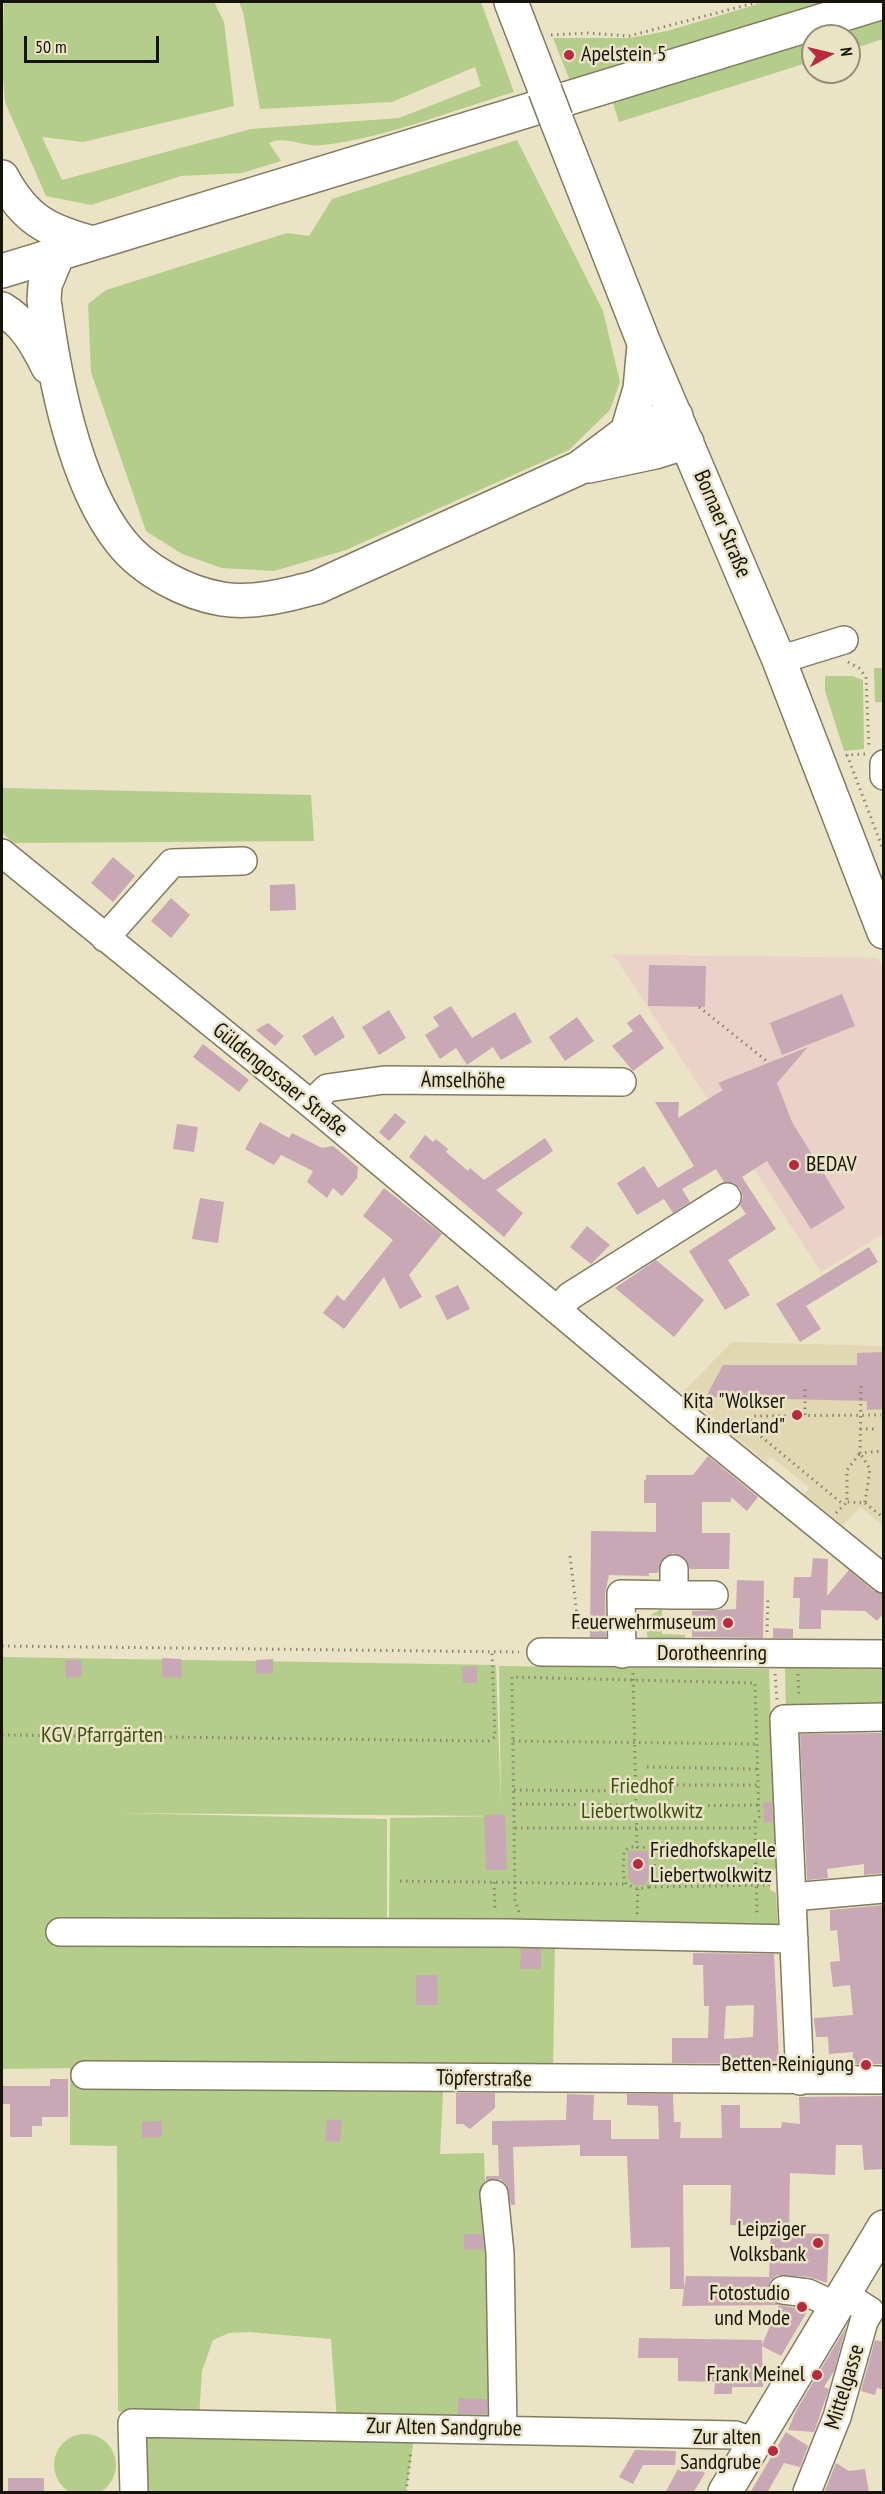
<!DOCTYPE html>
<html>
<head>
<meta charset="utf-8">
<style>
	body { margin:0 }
	#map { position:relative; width:885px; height:2494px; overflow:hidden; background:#eae3c5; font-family:"PT Sans Narrow",sans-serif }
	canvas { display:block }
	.frame { position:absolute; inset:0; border:3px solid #161409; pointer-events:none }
	.north { position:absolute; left:801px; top:24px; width:60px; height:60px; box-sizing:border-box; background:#eae3c5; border:2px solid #95907a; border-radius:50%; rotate:82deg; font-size:16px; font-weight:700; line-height:24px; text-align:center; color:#161409 }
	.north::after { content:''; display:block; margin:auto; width:21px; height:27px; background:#bb2940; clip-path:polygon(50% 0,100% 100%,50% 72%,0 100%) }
	.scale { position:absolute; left:24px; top:36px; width:135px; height:27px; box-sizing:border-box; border:3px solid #161409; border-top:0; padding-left:8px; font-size:18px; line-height:21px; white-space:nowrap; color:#161409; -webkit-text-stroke:4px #eae3c5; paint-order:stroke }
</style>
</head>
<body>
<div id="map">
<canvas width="885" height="2494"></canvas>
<div class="frame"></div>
<div class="north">N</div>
<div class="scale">50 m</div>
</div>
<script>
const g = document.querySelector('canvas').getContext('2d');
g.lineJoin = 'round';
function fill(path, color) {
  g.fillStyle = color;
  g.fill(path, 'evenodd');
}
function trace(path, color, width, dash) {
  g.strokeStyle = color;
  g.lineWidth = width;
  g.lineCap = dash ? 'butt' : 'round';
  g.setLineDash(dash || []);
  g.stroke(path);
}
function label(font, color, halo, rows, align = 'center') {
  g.font = font + ' "PT Sans Narrow",sans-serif';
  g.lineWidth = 5;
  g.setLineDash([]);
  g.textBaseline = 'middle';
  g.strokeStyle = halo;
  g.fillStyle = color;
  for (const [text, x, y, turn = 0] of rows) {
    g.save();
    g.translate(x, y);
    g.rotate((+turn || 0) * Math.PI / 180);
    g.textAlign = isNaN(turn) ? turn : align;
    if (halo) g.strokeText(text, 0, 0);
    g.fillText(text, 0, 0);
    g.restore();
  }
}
fill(new Path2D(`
	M613 954 878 958 884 973 883 1234 821 1272Z`), '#ebd2c9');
fill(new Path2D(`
	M732 1342 883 1346V1526L861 1507 843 1525 804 1494 810 1488 771 1457 766 1462 683 1392Z`), '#e0d7b3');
fill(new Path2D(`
	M4 2H214L224 22 234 106 83 142 42 137 62 180 251 129 399 118 481 86 475 67 392 102 260 109 243 12 239 2H481L514 92C453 110 386 138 323 145 304 148 285 135 269 143L281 161 242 173 181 176 91 205 46 196 5 102 2 64Z
	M765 2H829L570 81 553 38H630L667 31Z
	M883 20V39L849 50V36H831Z
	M813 41V61L619 122 613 103Z
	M517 140 603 311 620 382 610 410 569 450 346 550 274 571 222 568 182 554 146 531 91 372 88 304 106 290 287 233 309 236 332 199Z
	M874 668H883V702H875Z
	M825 676H852L863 680 864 749 844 751 825 691Z
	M2 788 311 795 314 841 13 843 2 832Z
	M662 1609V1634L685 1635V1643L648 1642 646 1622 652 1614Z
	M2 1657 496 1665 501 1806 499 1666 769 1669 776 1867 769 1878 770 1890 776 1893 778 1933 389 1926 390 1818 501 1816 117 1813 387 1819V1934L555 1938 553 2072H444L440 2154 484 2153 493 2420 417 2419 406 2492H124L125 2412 118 2411 117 2146 70 2145V2068L2 2069ZM248 2332 331 2339 337 2420 199 2417 202 2371 213 2340 229 2333Z
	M883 1665V1712L786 1714 785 1667Z
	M54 2465a31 31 0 1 1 62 0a31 31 0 1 1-62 0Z`), '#b4cd8a');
fill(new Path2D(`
	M113 857 135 876 113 902 91 883Z
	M295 884 296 910 270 911V885Z
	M171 898 190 915 171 938 151 921Z
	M649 965 706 966 705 1007 648 1006Z
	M842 994 855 1026 782 1055 770 1023Z
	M451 1006 472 1038 515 1012 532 1042 501 1060 493 1047 467 1065 456 1048 440 1059 425 1035 439 1026 433 1017Z
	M389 1010 406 1038 379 1055 362 1027Z
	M640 1014 664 1048 633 1071 612 1046 633 1031 627 1023Z
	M333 1016 345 1037 315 1056 302 1036Z
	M577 1017 594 1041 565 1061 549 1037Z
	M268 1023 284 1036 275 1046 256 1030Z
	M203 1044 249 1080 239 1092 193 1057Z
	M808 1047 777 1083 792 1122 845 1208 811 1229 767 1161 742 1177 776 1229 728 1260 750 1295 725 1310 689 1251 746 1214 740 1205 743 1197 740 1188 734 1183 724 1182 716 1169 682 1189 690 1202 673 1213 664 1199 637 1215 617 1183 644 1166 658 1188 694 1166 655 1102H679L678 1118 723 1090 718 1083Z
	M395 1113 406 1122 389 1141 379 1132Z
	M260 1122 289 1138 292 1133 322 1148 333 1146 358 1167 357 1178 342 1196 333 1188 327 1198 307 1182 313 1171 281 1155 274 1165 245 1149Z
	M177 1124 198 1127 194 1152 173 1149Z
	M425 1135 433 1142 436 1139 448 1149 446 1152 468 1171 470 1168 484 1180 545 1138 553 1151 496 1190 523 1213 504 1237 409 1157Z
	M384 1188 442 1234 409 1275 422 1297 400 1309 384 1277 344 1329 323 1313 337 1295 344 1301 393 1240 363 1216Z
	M200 1198 224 1202 218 1243 192 1239Z
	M587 1226 610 1245 591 1264 570 1247Z
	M869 1247 878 1262 806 1306 821 1329 800 1342 776 1304Z
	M656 1260 704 1300 674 1337 615 1288Z
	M458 1285 470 1309 447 1320 435 1296Z
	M884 1352V1409L867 1410V1401L706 1397 723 1365H857V1353Z
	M708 1456 758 1497 747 1511 731 1497V1502H702V1533H730L729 1569H690L682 1556 673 1553 661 1561 658 1573H649V1576L609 1575 605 1594 606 1637H590L591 1531 656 1532V1503H644V1480H646V1475H693Z
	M813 1558 828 1559 827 1596 849 1570 874 1591 884 1594V1613L877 1621 865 1611 821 1610V1629H799L800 1598H793L794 1577H811Z
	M737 1580 764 1581 763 1638 692 1637V1611L736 1609Z
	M773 1628 793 1629V1638H773Z
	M162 1658 181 1659 182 1678 162 1677Z
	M273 1659V1673L256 1674V1660Z
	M65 1660H81L82 1673 79 1677 66 1678Z
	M477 1666V1683H463L462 1667Z
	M884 1733V1873L864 1875V1864L827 1869 828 1878 807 1880 800 1734Z
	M763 1802H772L773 1822 764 1823Z
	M505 1814 507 1870H486L484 1815Z
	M628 1851H648L649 1876 644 1885H634L628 1878Z
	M884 1905V2064H852L853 2052 829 2054 828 2037H816L814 2018 853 2015 850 1985 833 1987 830 1962 840 1961 837 1930 830 1931V1910Z
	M521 1949H541V1969H520Z
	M693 1953 774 1954 779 2059 775 2064 672 2063V2038H708L709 2006H704L703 1965H693ZM754 2005 753 2037 724 2039 726 2006Z
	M416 1975H437L438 2005H416Z
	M50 2079H68V2117H42V2126H32V2137H10V2104H2V2086H50Z
	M456 2093H495V2108L470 2129 463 2124H456Z
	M567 2094 594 2095 593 2120H611V2139H659L658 2106 627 2105V2094H673L674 2122H681L680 2138H722L721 2105H740V2128H781L782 2122 800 2124 799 2097 884 2096V2169L864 2170 862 2145H836L835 2175 790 2173 789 2233 829 2234 827 2283 810 2277 777 2275 771 2280 767 2289 769 2297 779 2305 682 2306 684 2289H670V2247L631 2248 627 2156H580V2145L513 2147 515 2205H511L506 2184 500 2179 486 2181V2176H499L498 2145H492V2121L566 2120ZM683 2185H731L730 2225 771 2226 769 2277 686 2276 684 2289Z
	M327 2119 342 2121 340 2142 325 2141Z
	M162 2121V2137L142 2138V2122Z
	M464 2234H482L484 2249 464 2250Z
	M779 2305 808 2310 781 2356 762 2346 763 2387H732V2394H714L715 2382 678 2381V2358H638L639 2338 762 2340V2345Z
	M846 2327 834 2371 824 2387 829 2389 814 2432 788 2430 796 2411Z
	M875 2340 884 2342V2390L877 2388 875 2395 861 2391Z
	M458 2398 487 2399V2414H458Z
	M786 2432 808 2446 800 2467 784 2463 767 2493H750Z
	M635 2450 676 2451 675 2465H643L633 2484 619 2477Z
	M683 2460 705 2473 693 2493H665Z
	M836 2463 849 2471 865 2469 869 2493H824Z
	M8 2478H44V2493H8Z`), '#c7a8b4');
const minor = new Path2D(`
	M779 660 844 640
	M884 764V776
	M2 853 311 1104 686 1418 884 1579
	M105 938 172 863 243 861
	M311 1104 327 1088 384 1080 622 1082
	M558 1309 570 1296 727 1197
	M674 1595H714
	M541 1652 884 1654
	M622 1654 621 1594 674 1595V1569
	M792 1897 884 1889
	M60 1932 508 1933 794 1939
	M85 2075 884 2080
	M800 2081 784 1719 884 1717
	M494 2194 500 2253 503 2430
	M783 2290 808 2293 836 2306
	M134 2492 132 2423 735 2435 755 2442
	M807 2492 837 2417 864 2321 870 2311 843 2294`);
const major = new Path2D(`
	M511 2 545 90
	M556 119 644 343 779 660 884 932
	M2 177C25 220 48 231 93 243
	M58 254 45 285 44 300C54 374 73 482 121 542 144 571 186 593 222 599 254 604 287 595 317 587L579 468 627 432 676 416
	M2 271 883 2
	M2 309C25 323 36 343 48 367
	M627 432 640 389 644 345
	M589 466 655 452 687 442
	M725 2492 884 2227`);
trace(minor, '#827b60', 30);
trace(major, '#827b60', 36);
trace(new Path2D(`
	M551 35 588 33 629 36 758 2
	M848 662 859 668 866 677 869 748
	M865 754 847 755 884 852
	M699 1007 769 1063
	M861 1386 860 1453 884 1451
	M805 1415V1388
	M747 1425 844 1505
	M860 1429H877
	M740 1435 754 1416 881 1415
	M865 1503 884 1518
	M836 1513 847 1502V1470L860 1453 870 1469 865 1503 847 1502
	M570 1556 579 1632
	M767 1632 768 1598
	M2 1646 519 1652
	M633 1673 637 1847 650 1848C657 1857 655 1877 649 1887L638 1889 626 1884 623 1874 624 1852 629 1847H637
	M775 1674 777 1700
	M798 1674 799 1698
	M2 1735 488 1741 495 1737 492 1652
	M513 1741 757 1744
	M647 1767 757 1769
	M635 1785H758
	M514 1790 635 1791
	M514 1804 635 1805
	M666 1806 758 1805
	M515 1828H755
	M654 1853H756
	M400 1881 626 1884
	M494 1882 495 1910
	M649 1887 770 1885
	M519 1912 515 1900 512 1677 755 1683 759 1817 755 1822 757 1916
	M637 1914 638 1889
	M406 2492 411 2451`), '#8a8570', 3, [1.5, 4.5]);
trace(minor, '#fff', 27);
trace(major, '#fff', 33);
const majorBridge = new Path2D(`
	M545 90 556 119`);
trace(majorBridge, '#827b60', 36, []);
trace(majorBridge, '#fff', 33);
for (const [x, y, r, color] of [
	[569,55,6,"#bb2940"],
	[794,1165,6,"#bb2940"],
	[797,1415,6,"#bb2940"],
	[728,1623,6,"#bb2940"],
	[638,1864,6,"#bb2940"],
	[866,2065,6,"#bb2940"],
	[818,2243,6,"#bb2940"],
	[802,2307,6,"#bb2940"],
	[817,2375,6,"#bb2940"],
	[773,2451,6,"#bb2940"]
]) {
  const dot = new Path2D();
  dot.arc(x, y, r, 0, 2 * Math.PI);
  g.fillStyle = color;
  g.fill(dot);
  trace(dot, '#eae3c5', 2);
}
label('22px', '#161409', '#eae3c5', [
	["Apelstein 5",581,55,"left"],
	["BEDAV",806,1165,"left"],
	["Kita \"Wolkser",785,1402],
	["Kinderland\"",785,1427],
	["Feuerwehrmuseum",716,1623],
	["Friedhofskapelle",650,1851,"left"],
	["Liebertwolkwitz",650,1876,"left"],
	["Betten-Reinigung",854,2065],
	["Leipziger",806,2230],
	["Volksbank",806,2255],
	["Fotostudio",790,2294],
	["und Mode",790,2319],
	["Frank Meinel",805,2375],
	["Zur alten",761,2438],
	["Sandgrube",761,2463]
], 'right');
label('22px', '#161409', '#eae3c5', [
	["Bornaer Straße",722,524,67],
	["Güldengossaer Straße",280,1080,39],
	["Amselhöhe",463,1081,1],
	["Dorotheenring",712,1654],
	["Töpferstraße",484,2079,1],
	["Mittelgasse",845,2387,-73],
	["Zur Alten Sandgrube",444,2428,1]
]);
label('22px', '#3d5110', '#eae3c5', [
	["KGV Pfarrgärten",102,1736],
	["Friedhof",642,1787],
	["Liebertwolkwitz",642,1812]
]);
</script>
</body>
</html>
